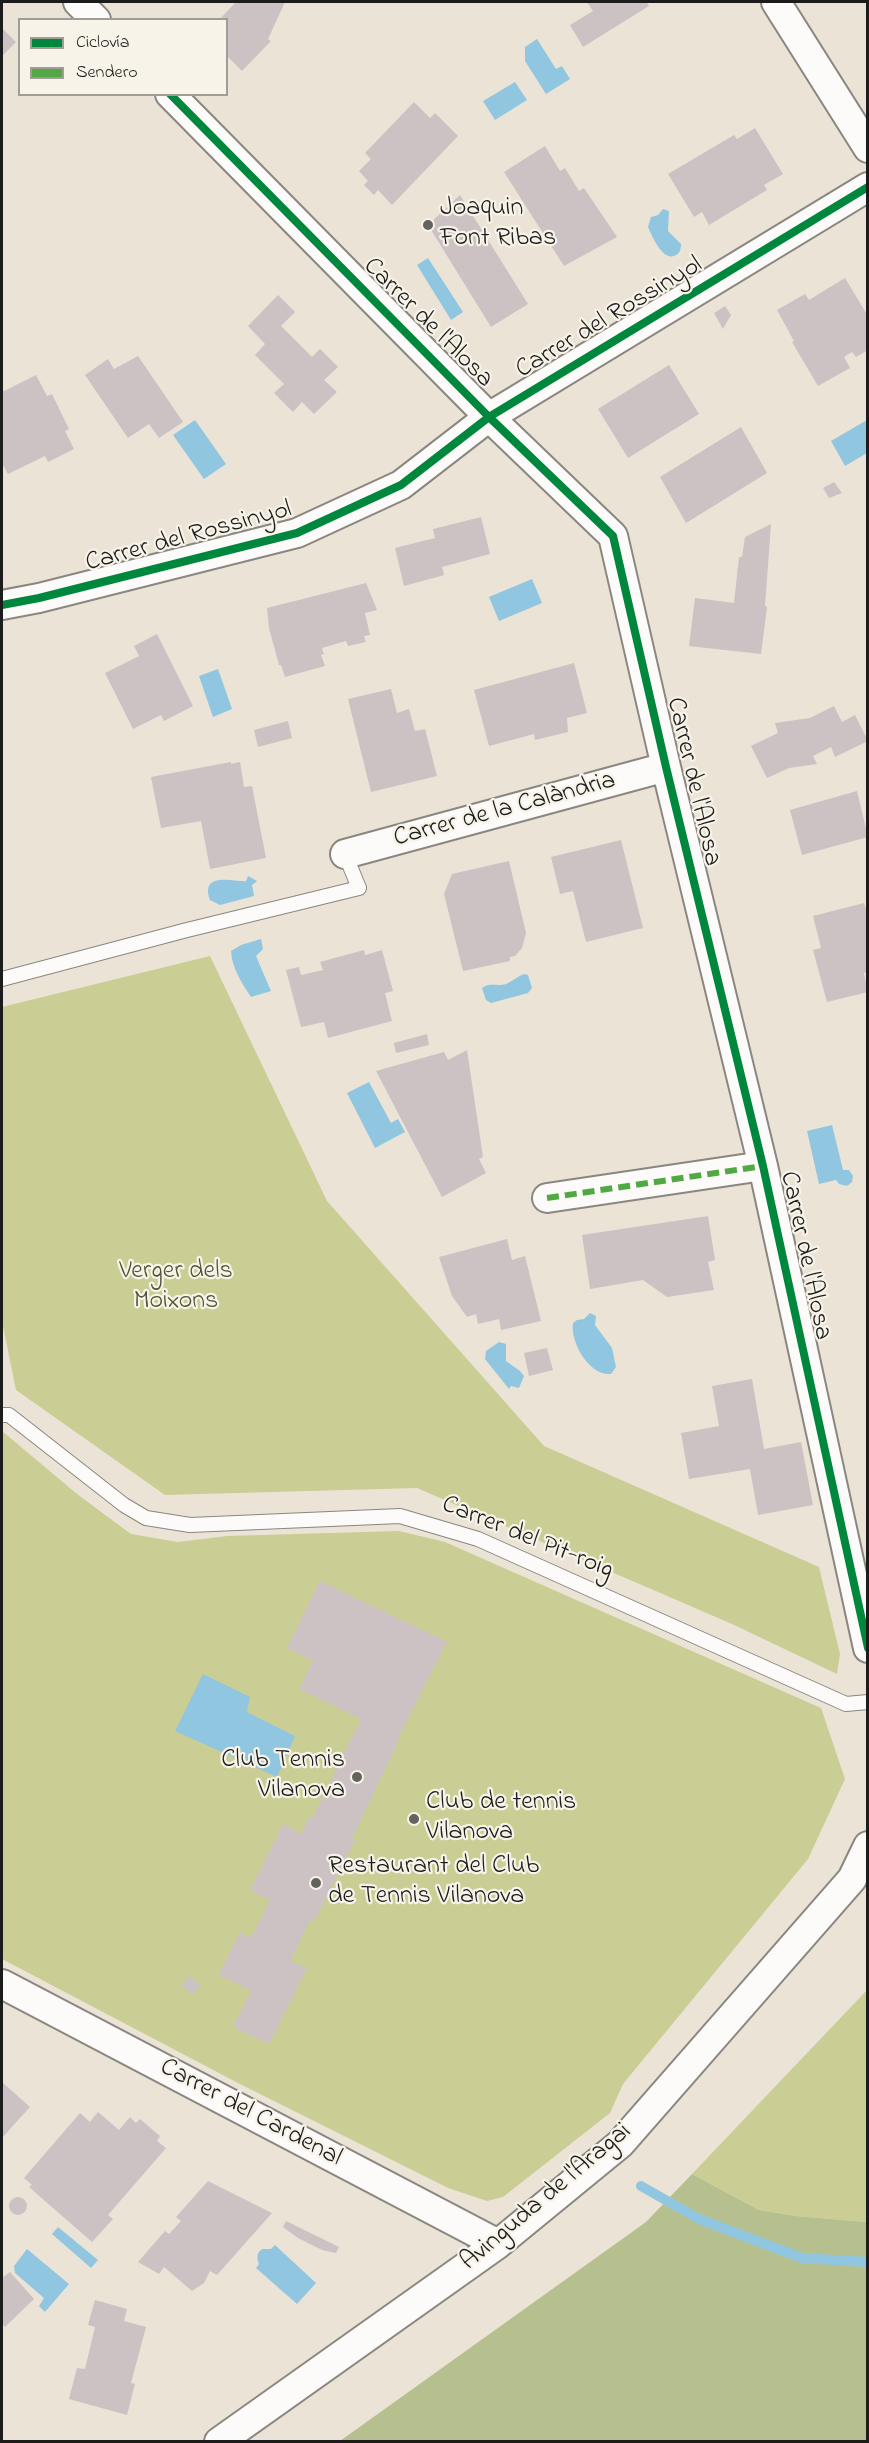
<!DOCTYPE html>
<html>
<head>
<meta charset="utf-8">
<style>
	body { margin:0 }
	#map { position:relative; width:869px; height:2443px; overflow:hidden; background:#ebe3d6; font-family:"Indie Flower",sans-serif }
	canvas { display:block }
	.frame { position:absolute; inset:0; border:3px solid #1c1c1c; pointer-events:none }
	.legend { position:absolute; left:18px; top:18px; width:210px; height:78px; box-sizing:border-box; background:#f7f3e8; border:2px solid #9f9d96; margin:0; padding:8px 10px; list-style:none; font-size:18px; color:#1c1c1c }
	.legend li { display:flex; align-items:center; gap:12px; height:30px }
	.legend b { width:30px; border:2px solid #9f9d96 }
</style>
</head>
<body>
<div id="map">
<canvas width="869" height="2443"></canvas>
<div class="frame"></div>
<ul class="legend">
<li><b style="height:8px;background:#00873e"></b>Ciclovía</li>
<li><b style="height:8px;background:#52a943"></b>Sendero</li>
</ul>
</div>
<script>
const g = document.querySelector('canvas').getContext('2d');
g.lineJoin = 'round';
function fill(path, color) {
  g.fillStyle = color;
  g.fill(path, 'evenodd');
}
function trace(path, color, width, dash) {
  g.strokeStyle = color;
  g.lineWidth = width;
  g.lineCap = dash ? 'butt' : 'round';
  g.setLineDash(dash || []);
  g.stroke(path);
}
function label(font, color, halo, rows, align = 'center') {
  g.font = font + ' "Indie Flower",sans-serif';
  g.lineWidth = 4.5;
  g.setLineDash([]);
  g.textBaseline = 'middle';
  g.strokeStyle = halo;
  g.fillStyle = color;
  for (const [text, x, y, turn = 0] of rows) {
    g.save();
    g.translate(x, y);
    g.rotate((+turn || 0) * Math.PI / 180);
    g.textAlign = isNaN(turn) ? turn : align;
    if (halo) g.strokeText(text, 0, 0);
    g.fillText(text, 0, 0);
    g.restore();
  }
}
fill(new Path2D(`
	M210 956 327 1201 544 1446 819 1567 840 1654 837 1674 732 1624 417 1488 165 1495 16 1390 2 1321V1007Z
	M2 1431 77 1494 131 1534 178 1542 227 1536 399 1531 445 1542 821 1708 845 1779 808 1859 623 2084 610 2113 503 2197 487 2201 448 2188 238 2083 2 1959Z
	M867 1990V2222L796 2216 759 2210 692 2174Z`), '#cace94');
fill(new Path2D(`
	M692 2174 759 2210 796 2216 867 2222V2441H340L646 2222Z`), '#b6c08f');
fill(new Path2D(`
	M537 39 556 69 562 66 570 79 546 94 525 61V47Z
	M515 82 527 100 495 120 483 101Z
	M663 209 669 211 668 231 681 244C681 249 680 254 674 256 662 260 652 236 648 227L651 217 658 215Z
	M428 258 463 312 451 320 417 265Z
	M195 420 226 464 204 479 173 435Z
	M867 420V453L845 466 831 441Z
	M532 579 542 603 499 621 489 597Z
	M218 669 232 709 213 717 199 676Z
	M248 876 257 881 252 885 254 896 220 905 210 900C199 870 238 883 246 881Z
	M261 939 263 949 256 956 271 991 251 997C242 983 232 969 231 951L241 945Z
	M524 974 528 975 532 988 528 993 491 1003 486 1000 482 988C491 982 497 987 506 984 513 981 518 976 524 974Z
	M369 1082 391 1123 398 1119 405 1132 375 1148 347 1093Z
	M832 1125 843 1170H849L853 1176 852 1182 847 1186 839 1184 836 1180 819 1184 807 1131Z
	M590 1313 596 1316 595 1325 612 1348 616 1367 611 1374C589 1376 570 1342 573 1323L577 1320 584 1319Z
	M499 1342 506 1344V1361L520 1371 524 1376 519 1388 511 1386 509 1389 485 1359 486 1351Z
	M203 1674 250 1697 247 1712 295 1736 277 1777 175 1731Z
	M58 2227 98 2260 91 2268 52 2234Z
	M275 2245 316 2283 297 2304 256 2268 259 2264C256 2257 257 2253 262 2249H271Z
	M27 2249 69 2284 45 2312 39 2306 44 2298 15 2273 14 2266Z`), '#91c6e0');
trace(new Path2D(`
	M641 2186 699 2219 802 2258 868 2262`), '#91c6e0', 10);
fill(new Path2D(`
	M236 2H285L268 39 271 41 242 71 226 55V20H219Z
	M587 2H647L649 6 583 47 570 25 593 11Z
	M2 28 16 42 2 56Z
	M414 102 430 118 435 113 458 136 392 205 378 190 374 195 364 185 368 181 359 171 371 159 365 153Z
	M755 128 783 174 764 185 767 190 709 225 702 212 694 217 668 174 734 135 737 139Z
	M545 146 560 171 565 168 579 191 584 188 617 237 564 266 504 172Z
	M460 195 528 304 491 327 428 225Z
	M845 278 868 316V350L856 357 852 352 844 357 850 368 818 386 792 342 794 341 777 310 805 294 809 300Z
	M278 295 295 312 281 326 312 357 320 349 338 367 324 380 337 392 314 414 302 402 293 412 274 393 284 384 255 355 265 344 248 326Z
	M725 306 731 315 723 329 714 313Z
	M138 356 183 422 159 438 149 424 128 438 85 375 108 359 114 369Z
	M669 365 699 414 628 458 598 409Z
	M36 375 47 396 52 394 69 429 65 431 74 449 48 462 45 456 8 474 2 463V392Z
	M741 427 767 473 686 523 660 477Z
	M834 482 842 493 829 498 823 488Z
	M481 517 490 554 442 567 444 575 404 586 395 548 435 538 433 529Z
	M771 524 765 606 767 607 761 654 689 646 695 598 734 603 739 557H742L745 537Z
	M366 583 377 610 365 613 370 635 364 636 366 642 348 646 346 641 322 648 324 654 321 655 325 666 285 677 281 665H279L269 628 267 608Z
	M157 634 193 706 164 721 161 715 133 729 105 673 139 656 134 646Z
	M574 663 587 713 567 718 568 732 535 740 534 734 489 746 474 690Z
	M391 689 397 713 409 709 415 731 425 729 437 776 371 792 348 699Z
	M834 706 842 722 855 715 868 741 835 757 831 747 813 756 817 764 789 768 767 778 751 746 778 733 775 723 810 718Z
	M288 721 292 738 258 747 254 730Z
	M231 762V764L240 762 244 787 252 786 266 858 210 869 201 821 161 828 151 777Z
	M857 791 868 837 802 855 790 810Z
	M621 840 643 928 586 942 573 891 560 894 551 857Z
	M509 861 526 933 522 948 515 956 510 957V961L463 971 444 894 452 874Z
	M864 903 868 916V972L864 973 868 992 827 1002 813 950 821 948 813 916Z
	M364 950 365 955 382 950 393 991 385 993 392 1021 328 1038 324 1022 301 1027 286 970 299 967 301 975 323 970 320 962Z
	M427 1034 429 1045 396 1053 394 1043Z
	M467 1050 483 1157 479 1159 486 1173 442 1197 376 1071 444 1052 448 1060Z
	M708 1216 715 1260 708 1262 714 1290 667 1297 643 1280 590 1289 582 1235Z
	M507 1239 512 1260 525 1256 541 1321 501 1330 499 1319 478 1324 476 1314 467 1317 452 1296 439 1257Z
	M547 1348 553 1370 529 1376 524 1353Z
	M752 1379 764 1449 801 1442 813 1505 758 1515 750 1469 689 1479 681 1433 719 1426 712 1386Z
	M320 1581 447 1642 399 1736 400 1737 352 1839 355 1840 314 1922 310 1920 290 1961 307 1968 269 2044 233 2027 251 1991 219 1975 240 1932 251 1938 270 1900 250 1890 283 1824 301 1834 309 1817 312 1819 361 1719 299 1689 313 1661 287 1648Z
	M189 1976 201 1985 192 1995 181 1985Z
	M2 2082 30 2107 2 2138Z
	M98 2112 119 2130 130 2117 136 2123 140 2119 160 2136 157 2141 166 2148 108 2215 113 2219 92 2242 29 2187 32 2185 24 2178 80 2113 90 2122Z
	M208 2181 272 2213 217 2275 210 2271 204 2283 192 2291 164 2267 159 2274 138 2262 165 2231 169 2234 181 2221 176 2217Z
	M9 2206a9 9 0 1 1 18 0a9 9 0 1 1-18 0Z
	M286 2221 339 2247 336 2253 322 2250 298 2238 283 2227Z
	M10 2272 34 2299 5 2327 2 2323V2278Z
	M95 2300 127 2309 124 2321 146 2327 131 2383 135 2384 127 2415 69 2399 77 2368 85 2369 95 2327 88 2325Z`), '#ccc2c4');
const service = new Path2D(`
	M2 979 187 930 359 888 345 854
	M2 1415H9L124 1505 146 1518 190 1525 400 1516 478 1539 846 1704 868 1702`);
const minor = new Path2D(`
	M78 2 96 20
	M776 2 868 148
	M170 94 489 417 613 536 666 767 763 1166 868 1648
	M2 605 39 598 297 533 401 485 489 417 868 187
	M345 854 666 767
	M547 1198 763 1166
	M2 1984 498 2244
	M219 2442 498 2244 620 2144 852 1879 868 1846`);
trace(service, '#8a8680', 16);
trace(minor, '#8a8680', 32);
trace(service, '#fcfbf9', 14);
trace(minor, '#fcfbf9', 28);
trace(new Path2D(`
	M547 1198 763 1166`), '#52a943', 6, [12, 6]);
trace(new Path2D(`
	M170 94 489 417 613 536 666 767 763 1166 868 1648
	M2 605 39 598 297 533 401 485 489 417 868 187`), '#00873e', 8);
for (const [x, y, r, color] of [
	[428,225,6,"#64625d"],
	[357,1777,6,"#64625d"],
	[414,1819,6,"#64625d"],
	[316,1883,6,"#64625d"]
]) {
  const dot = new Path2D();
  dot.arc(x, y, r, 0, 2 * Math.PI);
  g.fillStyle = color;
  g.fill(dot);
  trace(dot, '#f7f3e8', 2);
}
label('26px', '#1c1c1c', '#f7f3e8', [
	["Joaquin",440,210],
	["Font Ribas",440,240],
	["Club Tennis",345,1762,"right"],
	["Vilanova",345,1792,"right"],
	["Club de tennis",426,1804],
	["Vilanova",426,1834],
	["Restaurant del Club",328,1868],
	["de Tennis Vilanova",328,1898]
], 'left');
label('26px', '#1c1c1c', '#f7f3e8', [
	["Carrer del Rossinyol",610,319,-31],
	["Carrer de l'Alosa",427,324,45],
	["Carrer del Rossinyol",189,538,-15],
	["Carrer de l'Alosa",692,782,77],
	["Carrer de la Calàndria",505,811,-15],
	["Carrer de l'Alosa",804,1256,78],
	["Carrer del Pit-roig",527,1539,22],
	["Carrer del Cardenal",250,2114,28],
	["Avinguda de l'Aragai",547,2198,-40]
]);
label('26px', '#4f5433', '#f7f3e8', [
	["Verger dels",176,1273],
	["Moixons",176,1303]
]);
</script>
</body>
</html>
